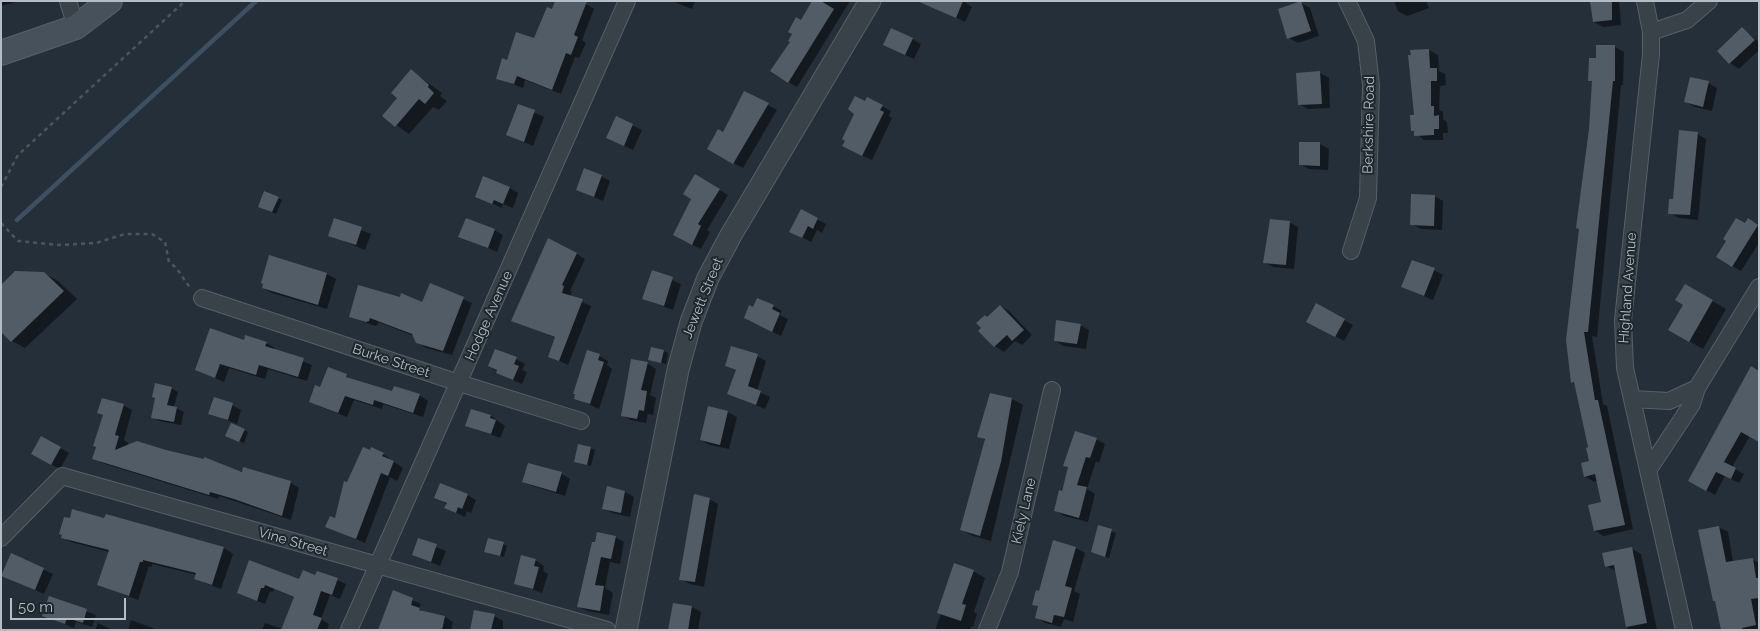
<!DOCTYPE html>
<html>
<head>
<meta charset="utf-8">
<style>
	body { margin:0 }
	#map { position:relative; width:1760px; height:631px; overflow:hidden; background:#252f39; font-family:Raleway,sans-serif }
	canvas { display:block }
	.frame { position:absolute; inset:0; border:2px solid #b4bcc5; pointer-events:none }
	.scale { position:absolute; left:10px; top:598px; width:116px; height:22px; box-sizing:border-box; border:2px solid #b4bcc5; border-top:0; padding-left:6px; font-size:15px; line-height:18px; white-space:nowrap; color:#b4bcc5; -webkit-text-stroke:4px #1e262e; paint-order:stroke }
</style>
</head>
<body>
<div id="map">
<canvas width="1760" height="631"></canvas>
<div class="frame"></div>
<div class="scale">50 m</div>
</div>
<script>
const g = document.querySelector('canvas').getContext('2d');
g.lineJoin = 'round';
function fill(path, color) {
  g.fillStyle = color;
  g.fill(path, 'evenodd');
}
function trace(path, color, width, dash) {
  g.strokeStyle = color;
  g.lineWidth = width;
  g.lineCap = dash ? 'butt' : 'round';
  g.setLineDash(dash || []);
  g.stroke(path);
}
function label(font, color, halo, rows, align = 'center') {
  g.font = font + ' Raleway,sans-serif';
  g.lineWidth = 4;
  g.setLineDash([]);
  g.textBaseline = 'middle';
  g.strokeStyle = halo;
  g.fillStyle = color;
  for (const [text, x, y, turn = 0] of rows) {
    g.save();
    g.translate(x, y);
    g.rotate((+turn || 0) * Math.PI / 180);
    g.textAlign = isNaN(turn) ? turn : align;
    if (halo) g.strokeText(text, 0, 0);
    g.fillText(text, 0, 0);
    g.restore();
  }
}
fill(new Path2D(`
	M1 1H20L1 6Z
	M672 1H695L692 9Z
	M813 1H850L797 87 788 82 792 42Z
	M963 1 972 7 965 22 939 9Z
	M1394 1H1426L1429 8 1407 16 1398 11Z
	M1592 1H1619L1621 25 1603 27 1594 22Z
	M1301 3 1310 8 1319 36 1298 43 1289 38Z
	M586 4 594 9 582 40 586 43 579 58 575 57 561 94 525 80 523 88 497 78 507 61 535 40 553 11Z
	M1742 29 1759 42V50L1739 69 1730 63 1719 51Z
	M912 39 921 44 914 59 885 45Z
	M1615 47 1624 52 1623 85H1621L1597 337 1592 336 1603 404 1607 406 1633 529 1604 536 1595 531 1603 503 1598 481 1594 482 1585 476 1590 462 1589 448 1576 384 1572 382 1590 129 1593 82 1590 80 1597 59Z
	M1429 50 1438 55 1439 71 1445 74 1446 85 1440 86 1439 110 1443 112V119L1447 122 1448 133H1443V140H1424L1412 130 1415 116 1412 51Z
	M411 71 442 93 440 96 447 101 439 110 433 107 409 134 384 116 399 98Z
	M1320 73 1329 78 1330 108 1308 109 1299 104 1298 74Z
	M1708 83 1717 88 1712 111 1695 107 1686 102Z
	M745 93 777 110 743 168 708 149 723 134Z
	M519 106 544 117 533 146 508 135Z
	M882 106 891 111 889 116 892 118 872 160 852 151Z
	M616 118 642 130 633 150 616 142Z
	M1697 134 1706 139 1698 220 1679 218 1670 213Z
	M1301 143 1320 144 1329 149 1328 170 1309 169 1300 164Z
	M601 176 610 181 603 201 577 190Z
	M695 176 728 195 707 230 710 232 701 249 683 240Z
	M510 188 518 193 513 208 503 204 502 208 476 196Z
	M1434 196 1443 201 1442 230 1421 229 1412 224Z
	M278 198 282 200 276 214 263 208Z
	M801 211 826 224 822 233 817 230 811 242 800 236Z
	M335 220 371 234 365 250 329 235Z
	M1748 220 1759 226V243L1741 271 1732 266Z
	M1289 222 1298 227 1294 269 1273 267 1264 262Z
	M494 230 503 235 497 252 460 236Z
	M577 254 585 259 570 291 572 292 570 297 591 306 568 365 549 356 556 338 513 321Z
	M270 256 327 274 336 279 327 309 272 293 263 288Z
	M1434 270 1443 275 1433 300 1402 287Z
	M653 272 681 284 673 310 644 299Z
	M44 273 58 281 77 299 25 348 12 341Z
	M431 285 472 303 452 355 426 348 418 343 416 337 379 322 376 326 350 317 400 299 423 303Z
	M1685 285 1726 309 1703 349 1670 330 1685 304Z
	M1316 305 1353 325 1344 341 1308 321Z
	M773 306 782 311 780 315 788 319 781 336 748 320 754 308Z
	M1000 306 1009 311 1032 335 1022 345 1015 341 1004 352 995 346 980 331 988 318Z
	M1080 325 1089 330 1086 349 1064 346 1055 341Z
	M245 341 266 343 275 348 274 350 312 365 307 381 268 369 265 379 229 368 224 382 197 370Z
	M664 351 668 353 666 364 649 360Z
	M599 356 608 361 607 365 612 369 599 409 575 398Z
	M757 356 766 361 757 391 770 397 765 409 728 393 737 371 726 366Z
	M516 359 525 364 522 370 527 372 522 384 506 377 489 366Z
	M647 363 656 369 650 395 656 398 653 415 648 414 646 423 631 420 622 415Z
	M329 368 356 381 393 393 419 395 428 401 423 417 383 404 382 409 354 400 347 417 319 406 310 401 321 389Z
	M1751 368 1750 436 1732 467 1744 474 1739 483 1725 476 1715 495 1690 481Z
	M171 388 178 392 174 407 184 412 181 425 159 421 152 417 156 398Z
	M991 394 1012 399 1023 405 991 541 973 536 962 530 986 441 979 436Z
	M123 405 132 410 124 440 128 443 127 446 290 482 299 488 291 520 219 496 218 499 102 463 93 458 104 416 99 413Z
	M232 405 241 410 237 424 210 413Z
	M709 408 728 412 737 417 729 449 710 445 701 440Z
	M472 410 491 416 505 426 500 438 467 425Z
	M244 430 248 432 244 443 231 438Z
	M42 437 69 453 60 469 32 454Z
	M1096 439 1105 444 1099 463 1096 461 1087 489 1095 494 1088 522 1064 516 1055 510 1069 468 1065 465Z
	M590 448 595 450 591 466 575 461Z
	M383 454 403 468 397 481 390 477 365 543 327 526 336 520 348 484Z
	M529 464 562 474 570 479 565 496 533 486 524 481Z
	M608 488 625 492 634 497 630 517 612 513 603 508Z
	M467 495 476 500 471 513 467 511 465 517 446 508 447 504 436 498Z
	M709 499 718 504 704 587 690 584 681 579Z
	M106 515 224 548 233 554 221 589 205 583 196 578 197 575 152 564V567L149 566 138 600 98 584 109 552 71 542 62 537 105 519Z
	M1099 527 1116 533 1109 558 1092 552Z
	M1719 527 1728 532 1733 562 1752 559 1759 563V630H1722Z
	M615 537 624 542 620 564 610 562 605 588 613 593 609 615 587 611 578 606 593 543Z
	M418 540 446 551 440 566 413 555Z
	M503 544 507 546 504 557 486 551Z
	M1076 548 1085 553 1074 591 1080 594 1073 622 1064 619 1061 627 1045 623 1036 617 1039 607 1034 604 1040 593Z
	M1632 549 1641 554 1657 630H1628L1616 571 1606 566Z
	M12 555 53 574 44 594 12 580Z
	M535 560 544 566 543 571 548 574 542 593 515 583Z
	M250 561 300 581 316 577 318 572 346 584 340 599 330 595 321 619 329 624 327 630H262L265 623 283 629 295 598 274 589 273 592 270 591 265 604 238 593Z
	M973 571 985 578 974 612 977 614 973 627 971 626 970 630H935L941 614Z
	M394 592 421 604 419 609 425 613 445 617 453 622 451 630H379Z
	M50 598 96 615 92 627 76 622 74 628 44 616Z
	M692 607 701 612 698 630H669Z
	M494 616 503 621V630H471Z
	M131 620 153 628 156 630H128Z
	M98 623 113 630H95Z`), '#0007');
trace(new Path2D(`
	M17 220 256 1`), '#3d4f60', 4.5);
fill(new Path2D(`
	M555 1H587L574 35 578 37 571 55 566 53 552 90 517 76 514 84 496 79 502 58 507 60 516 32 534 38 547 7 552 9Z
	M812 1H821L834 9 788 83 770 71 790 42 788 41 792 34 788 32 796 17 801 20Z
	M917 1H963L956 18Z
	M1301 1 1311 31 1287 39 1278 9Z
	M1590 1H1612V20L1593 22Z
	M1742 27 1755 40 1729 64 1717 51Z
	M891 28 913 38 905 55 883 45Z
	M1596 45H1615V81H1613L1588 332H1584L1595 400H1598L1625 525 1594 531 1588 505 1601 502 1595 474 1584 477 1581 463 1589 461 1586 448 1588 447 1574 382 1571 383 1566 340 1579 229 1576 228 1589 129 1592 81H1588L1589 58H1596Z
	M1429 49 1430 68H1437V81H1431V106H1434V116L1439 115V129H1434V135L1414 136V131H1411L1410 115H1414L1408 55H1411L1410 50Z
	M411 69 429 85 428 87 434 93 425 104 419 99 395 127 382 116 397 98 391 93Z
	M1320 71 1322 104 1298 105 1296 73Z
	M1690 77 1709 81 1703 107 1684 102Z
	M744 91 769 103 733 164 707 149 718 129 723 132Z
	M855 96 865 101 867 97 883 105 880 110 884 112 862 156 842 146 845 141 842 139 854 114 848 109Z
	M518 104 535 110 524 142 506 135Z
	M616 116 633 124 624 146 606 138Z
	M1679 130 1698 132 1690 215 1668 214 1669 199H1673Z
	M1299 142H1320V166L1299 165Z
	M584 168 602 175 594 197 576 190Z
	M695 174 720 189 698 224 701 226 692 245 673 235 691 199 683 194Z
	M483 176 510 187 503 204 494 200 492 204 475 197Z
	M264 191 279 197 272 212 258 207Z
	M1411 194 1435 195 1434 226 1410 225Z
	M801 209 818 218 813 229 808 226 802 238 789 232Z
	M334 218 362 227 356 245 328 236Z
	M466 218 495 229 488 248 458 237Z
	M1736 218 1745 223 1748 218 1758 225 1732 267 1716 257 1726 241 1723 239Z
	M1270 219 1290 221 1286 265 1263 263Z
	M548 238 577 253 562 285 564 286 562 293 583 299 559 361 548 357 555 337 511 321Z
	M269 255 327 273 318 305 262 288 263 284 261 283Z
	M1412 260 1435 268 1424 296 1401 287Z
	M652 270 673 277 664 306 642 299Z
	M15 271 44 272 64 291 11 342 1 332V285Z
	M430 283 464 297 443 351 416 343 412 334 370 318 369 321 366 322 349 317 358 285 400 297 401 293 422 302Z
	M1685 284 1713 300 1689 342 1668 330 1683 305 1675 300Z
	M757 298 774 305 772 309 780 313 772 332 744 318 749 305 753 307Z
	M1316 303 1345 319 1335 337 1306 322Z
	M1000 305 1024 330 1012 341 1007 335 994 347 978 331 981 328 976 323 985 315 987 317Z
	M1056 320 1081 324 1077 344 1054 341Z
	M210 328 244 340 245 335 267 342 265 346 304 358 298 377 259 365 256 375 220 364 215 378 195 370Z
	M731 346 758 354 748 386 761 391 756 405 727 394 736 370 725 366Z
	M651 347 664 350 661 363 648 360Z
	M495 349 517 357 514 364 519 366 513 380 496 373 497 370 488 366Z
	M587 350 600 354 598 360 604 362 590 404 574 399 575 394H573Z
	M631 359 648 362 641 390 647 391 644 411 639 410 637 419 621 416Z
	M1751 366 1759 371V442L1741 432 1724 462 1736 468 1731 479 1716 472 1706 491 1688 481Z
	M328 367 347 374 346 377 392 391 394 386 420 394 413 413 374 400 373 405 345 396 338 413 309 402 315 385 320 387Z
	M155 383 172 387 167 405 177 407 174 422 151 418 155 398 152 397Z
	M990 393 1012 398 1001 462 980 536 960 530 985 439 977 437Z
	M214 397 233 403 228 420 208 414Z
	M102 398 124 404 115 435 119 436 115 450 137 441 166 450 204 459V457L242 472 243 467 291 481 282 516 234 499 210 492 209 495 92 459 96 447 93 446 103 415 97 413Z
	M708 406 728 411 720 445 700 440Z
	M471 409 491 415 490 418 496 420 491 434 465 426Z
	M231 423 245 429 239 442 225 436Z
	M1075 431 1097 438 1090 458 1086 457 1077 485 1087 487 1079 518 1054 511 1059 490 1062 491 1068 467 1063 466Z
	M41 436 61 447 51 465 31 454Z
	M578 444 591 447 587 465 574 462Z
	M363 447 370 450 371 447 384 453 382 456 394 461 388 476 381 473 356 539 325 527 330 516 335 518 344 481 347 482Z
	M528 463 562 472 556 492 522 482Z
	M440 483 468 494 462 509 458 507 456 513 444 508 447 503 434 498Z
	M607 486 625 491 621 513 602 509Z
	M694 494 710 498 695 582 679 580Z
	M72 509 104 518 106 514 224 547 212 585 194 579 196 573 143 560V562H140L129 596 97 585 109 550 61 538 62 535 59 534 64 517 70 518Z
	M1098 525 1112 529 1105 557 1091 552Z
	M1719 526 1726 562 1753 558 1756 578H1759V598L1751 599 1756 625 1742 628 1743 630H1721L1715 601H1713L1698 530Z
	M597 532 616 536 611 559 601 557 595 585 604 586 600 611 577 607 592 542H595Z
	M418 538 437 544 431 562 412 555Z
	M488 538 504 542 500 556 484 552Z
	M1053 540 1076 547 1065 586 1072 588 1064 617 1054 615 1052 623 1035 618 1038 606 1032 605 1036 590 1039 591Z
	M1632 547 1647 623 1626 627 1614 565 1605 567 1602 553Z
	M11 553 44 568 35 590 1 576Z
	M521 555 536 559 534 566 539 567 533 589 514 584Z
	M249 560 299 579 303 570 315 575 317 571 338 578 332 595 321 591 313 615 322 618 317 630H281L294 597 265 585 264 588H261L257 601 237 593Z
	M954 563 974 570 962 604 966 605 961 621 937 613Z
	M393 590 413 598 411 605 420 608 419 610 445 616 442 630H378Z
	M49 596 87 609 83 623 67 618 65 624 42 616Z
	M673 603 692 606 688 630H668Z
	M474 610 495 614 491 630H470Z`), '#515c67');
const minor = new Path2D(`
	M68 1 76 27
	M1347 1 1366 41 1371 85 1368 198 1351 251
	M1645 1 1651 32V54L1623 320 1625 368 1684 630
	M1651 32 1687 20 1709 1
	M202 298 459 383 581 421
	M1632 399 1669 401 1697 388
	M1649 469 1692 404 1697 388 1759 287
	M1 538 62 476 607 630
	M349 630 627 1
	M987 630 1010 572 1052 390`);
const tertiary = new Path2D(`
	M626 630 678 370 691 322 708 278 731 235 870 1`);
const secondary = new Path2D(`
	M1 53 76 27 110 1`);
trace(minor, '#575f67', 18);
trace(tertiary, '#575f67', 23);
trace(secondary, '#575f67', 26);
trace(new Path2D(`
	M1 187 18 155 185 1
	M1 223 18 241 58 245 96 243 125 234H152L165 242 169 262C180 269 182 279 191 288`), '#475859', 2.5, [4, 4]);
trace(minor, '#394149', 16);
trace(tertiary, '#394149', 21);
trace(secondary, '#47515c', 24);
label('14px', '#b4bcc5', '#1e262e', [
	["Berkshire Road",1369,125,-89],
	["Highland Avenue",1628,288,-86],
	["Jewett Street",703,298,-68],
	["Hodge Avenue",489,316,-66],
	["Burke Street",391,361,18],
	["Kiely Lane",1024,511,-77],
	["Vine Street",293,542,16]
]);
</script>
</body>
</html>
